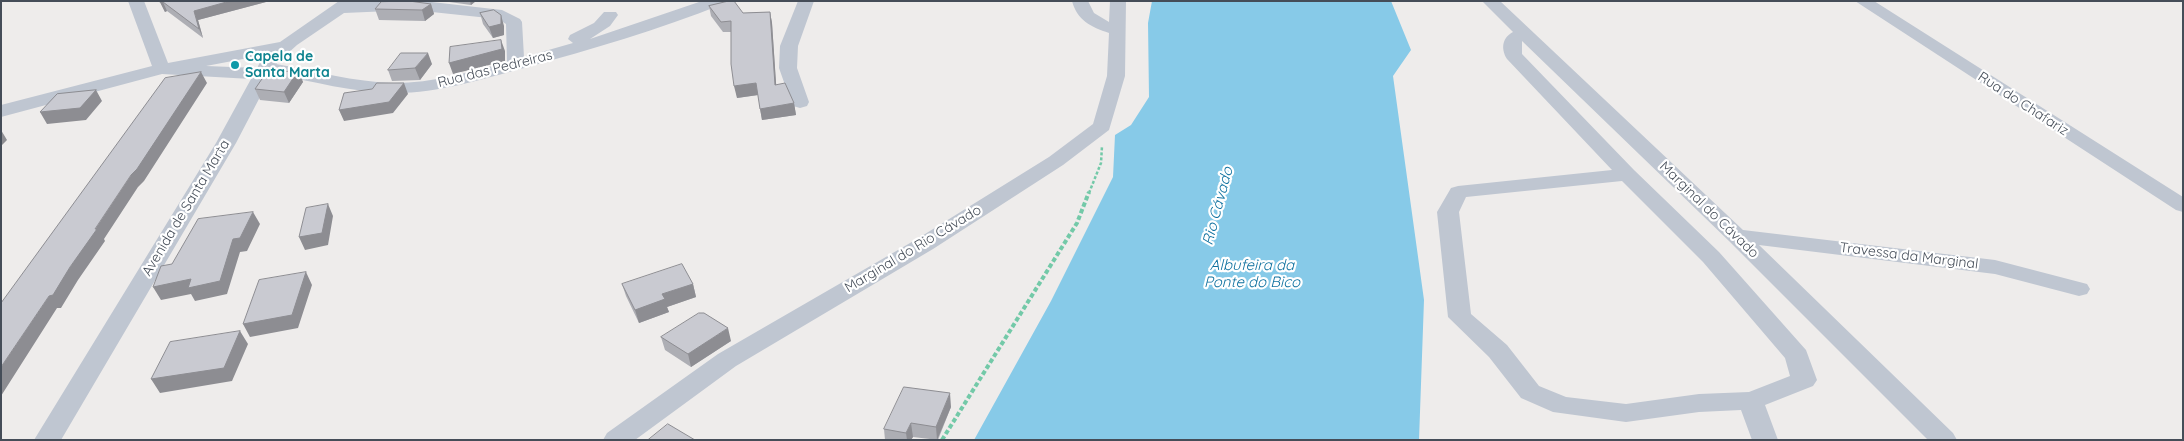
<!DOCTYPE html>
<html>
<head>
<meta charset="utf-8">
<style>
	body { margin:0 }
	#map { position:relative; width:2184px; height:441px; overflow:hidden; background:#eeeceb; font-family:Quicksand,sans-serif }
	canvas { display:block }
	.frame { position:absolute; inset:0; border:2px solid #454d58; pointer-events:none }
</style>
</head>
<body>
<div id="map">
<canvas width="2184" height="441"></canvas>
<div class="frame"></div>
</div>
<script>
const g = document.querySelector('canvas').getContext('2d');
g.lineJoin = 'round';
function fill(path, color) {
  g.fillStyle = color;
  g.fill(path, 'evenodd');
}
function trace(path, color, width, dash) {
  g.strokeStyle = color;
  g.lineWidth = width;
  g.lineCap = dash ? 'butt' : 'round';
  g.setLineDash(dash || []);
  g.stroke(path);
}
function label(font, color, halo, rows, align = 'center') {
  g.font = font + ' Quicksand,sans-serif';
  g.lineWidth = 4.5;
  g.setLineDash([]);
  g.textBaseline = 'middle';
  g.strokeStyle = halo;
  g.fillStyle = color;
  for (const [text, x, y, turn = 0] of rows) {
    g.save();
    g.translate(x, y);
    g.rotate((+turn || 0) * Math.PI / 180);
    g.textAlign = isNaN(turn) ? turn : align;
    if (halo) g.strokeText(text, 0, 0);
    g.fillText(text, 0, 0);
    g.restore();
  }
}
fill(new Path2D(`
	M1152 1H1391L1411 50 1393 76 1424 300 1419 440H974L1051 301 1113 177 1115 135 1131 125 1149 97 1148 23Z`), '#87cae8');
trace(new Path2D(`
	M1089 193 1101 163 1102 146`), '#73c9a8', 2.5, [3, 2]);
trace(new Path2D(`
	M942 440 1077 223 1089 192`), '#73c9a8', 4, [4.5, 2.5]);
fill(new Path2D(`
	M128 1H144L168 63 280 42 339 1H423L502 10 520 19 522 22 524 57 573 43 568 39 570 35 594 23 604 12H616L618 15 610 26 590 39 702 1H725L723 4C658 30 592 49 524 68 482 79 439 93 395 93 353 93 313 81 272 74L236 143 61 440H34L216 143 251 79 162 74 1 117V105L152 66ZM413 10 498 19 506 24 507 62C470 72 433 83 394 83 354 82 315 71 276 64L297 45 344 13ZM264 55 257 68 206 66Z
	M798 1H814L798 46 797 68 809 102 807 106 800 108 793 106 791 102 779 68 780 46Z
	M1072 1H1088L1094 13 1109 22 1110 1H1126L1125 76 1109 130 1063 165 933 249 736 366 635 440H603L607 433 718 354 917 239 1049 157 1093 124 1107 76 1109 33C1091 27 1077 20 1072 1Z
	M1482 1H1500L1743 230 1995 260 2087 284 2090 289 2087 294 2079 296 1995 274 1759 245 1953 433 1957 440H1928L1729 241 1522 41V54L1634 170 1719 252 1806 350 1817 380 1813 386 1765 405 1778 440H1752L1741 410 1699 412 1626 422 1553 412 1521 398 1489 357 1448 317 1437 212 1451 188 1458 186 1612 170 1507 59C1500 48 1503 37 1513 32ZM1622 181 1703 262 1785 358 1790 376 1749 392 1699 394 1626 404 1566 397 1539 386 1507 345 1471 314 1459 212 1466 197Z
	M1855 1H1874L2183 197V212L2176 210Z`), '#bfc6d1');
fill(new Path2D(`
	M442 1H476L471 5Z
	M160 2H266L198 20 203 38 167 11 165 12Z
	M431 4 434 14 425 21 379 20 375 9Z
	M709 6 743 13 770 12 772 23 776 85 794 103 796 115 762 120 758 95 737 98 731 32H723L711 16Z
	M480 13 504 26V35L493 38 483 24Z
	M432 64 420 80 392 81 388 70Z
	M298 71 303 82 289 103 260 100 255 89Z
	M622 284H693L696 297 667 307 669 312 639 323 626 296Z
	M661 337 731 341 691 367 665 350Z
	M951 407 938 440 913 437 911 440H885L884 429Z`), '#adaeb4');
fill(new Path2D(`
	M230 1 266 2 198 20 203 38 199 29 194 11Z
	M470 1H476L471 5Z
	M160 2H163L167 11 165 12Z
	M431 4 434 14 425 21 422 10Z
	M770 12 772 23 777 97 775 85Z
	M501 15 504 26V35L493 38 489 27Z
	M501 40 505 51V61L453 74 449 63Z
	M428 53 432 64 420 80 415 68Z
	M298 71 303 82 289 103 284 92Z
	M201 72 207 83 144 181 138 187 104 239 105 241 78 280 61 308H57L1 396V367L49 296 70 267 131 175Z
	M404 83 408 94 393 113 344 121 339 110Z
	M756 83 758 95 737 98 734 86Z
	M96 90 102 101 86 120 47 124 40 112Z
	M794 103 796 115 762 120 760 109Z
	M1 130 7 140 1 146Z
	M328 204 333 216 328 245 305 250 299 237Z
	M253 212 260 224 247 251 240 252 227 294 195 301 191 294 161 300 153 287 233 239Z
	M306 272 312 285 298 328 250 337 243 324Z
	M693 284 696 297 667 307 669 312 639 323 635 310 662 294Z
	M728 328 731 341 691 367 688 354Z
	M240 331 248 344 232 381 160 393 151 379Z
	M950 393 951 407 937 440 936 427Z
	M911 423 913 437 911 440H907L906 433Z`), '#8d8d92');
const building = new Path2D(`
	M160 1H230L194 11 199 29 163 2H160Z
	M409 1 431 4 422 10 375 9 381 2Z
	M729 1H734L743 13 770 12 775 85 785 83 794 103 760 109 756 83 734 86 731 64V21L721 22 709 6Z
	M494 10 501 15V24L489 27 480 13Z
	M501 40 502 49 449 63 450 47Z
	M401 53H428L415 68 388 70Z
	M298 71 284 92 255 89 266 73Z
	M201 72 137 169 131 175 95 229H97L70 267 53 295 49 296 1 367V303L165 78Z
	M377 83H404L389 102 339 110 344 93 372 89Z
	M96 90 80 108 40 112 57 94Z
	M328 204 322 233 299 237 306 208Z
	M253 212 240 238 233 239 220 281 188 288 191 279 153 287 161 266 172 264 198 219Z
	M682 264 693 284 662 294 665 299 635 310 622 284Z
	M306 272 292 315 243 324 259 280Z
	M699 313H704L728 328 688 354 661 337Z
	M240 331 224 368 151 379 170 342Z
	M904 387 950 393 936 427 911 423 906 433 884 429Z
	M668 424 695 440H648Z`);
fill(building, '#c9cad1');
trace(building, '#8d8d92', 1);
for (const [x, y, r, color] of [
	[235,65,5,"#0f9aa8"]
]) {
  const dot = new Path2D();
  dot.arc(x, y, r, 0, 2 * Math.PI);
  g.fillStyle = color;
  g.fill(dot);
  trace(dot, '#fff', 2);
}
label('bold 14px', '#0d838f', '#fff', [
	["Capela de",245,57],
	["Santa Marta",245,73]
], 'left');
label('14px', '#454d58', '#fff', [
	["Rua das Pedreiras",495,69,-14],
	["Rua do Chafariz",2023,104,33],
	["Avenida de Santa Marta",186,208,-59],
	["Marginal do Cávado",1709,210,44],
	["Marginal do Rio Cávado",913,249,-31],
	["Travessa da Marginal",1909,256,7]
]);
label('italic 15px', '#1072a0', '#fff', [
	["Rio Cávado",1218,206,-75],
	["Albufeira da",1252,265],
	["Ponte do Bico",1252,282]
]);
</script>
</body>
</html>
